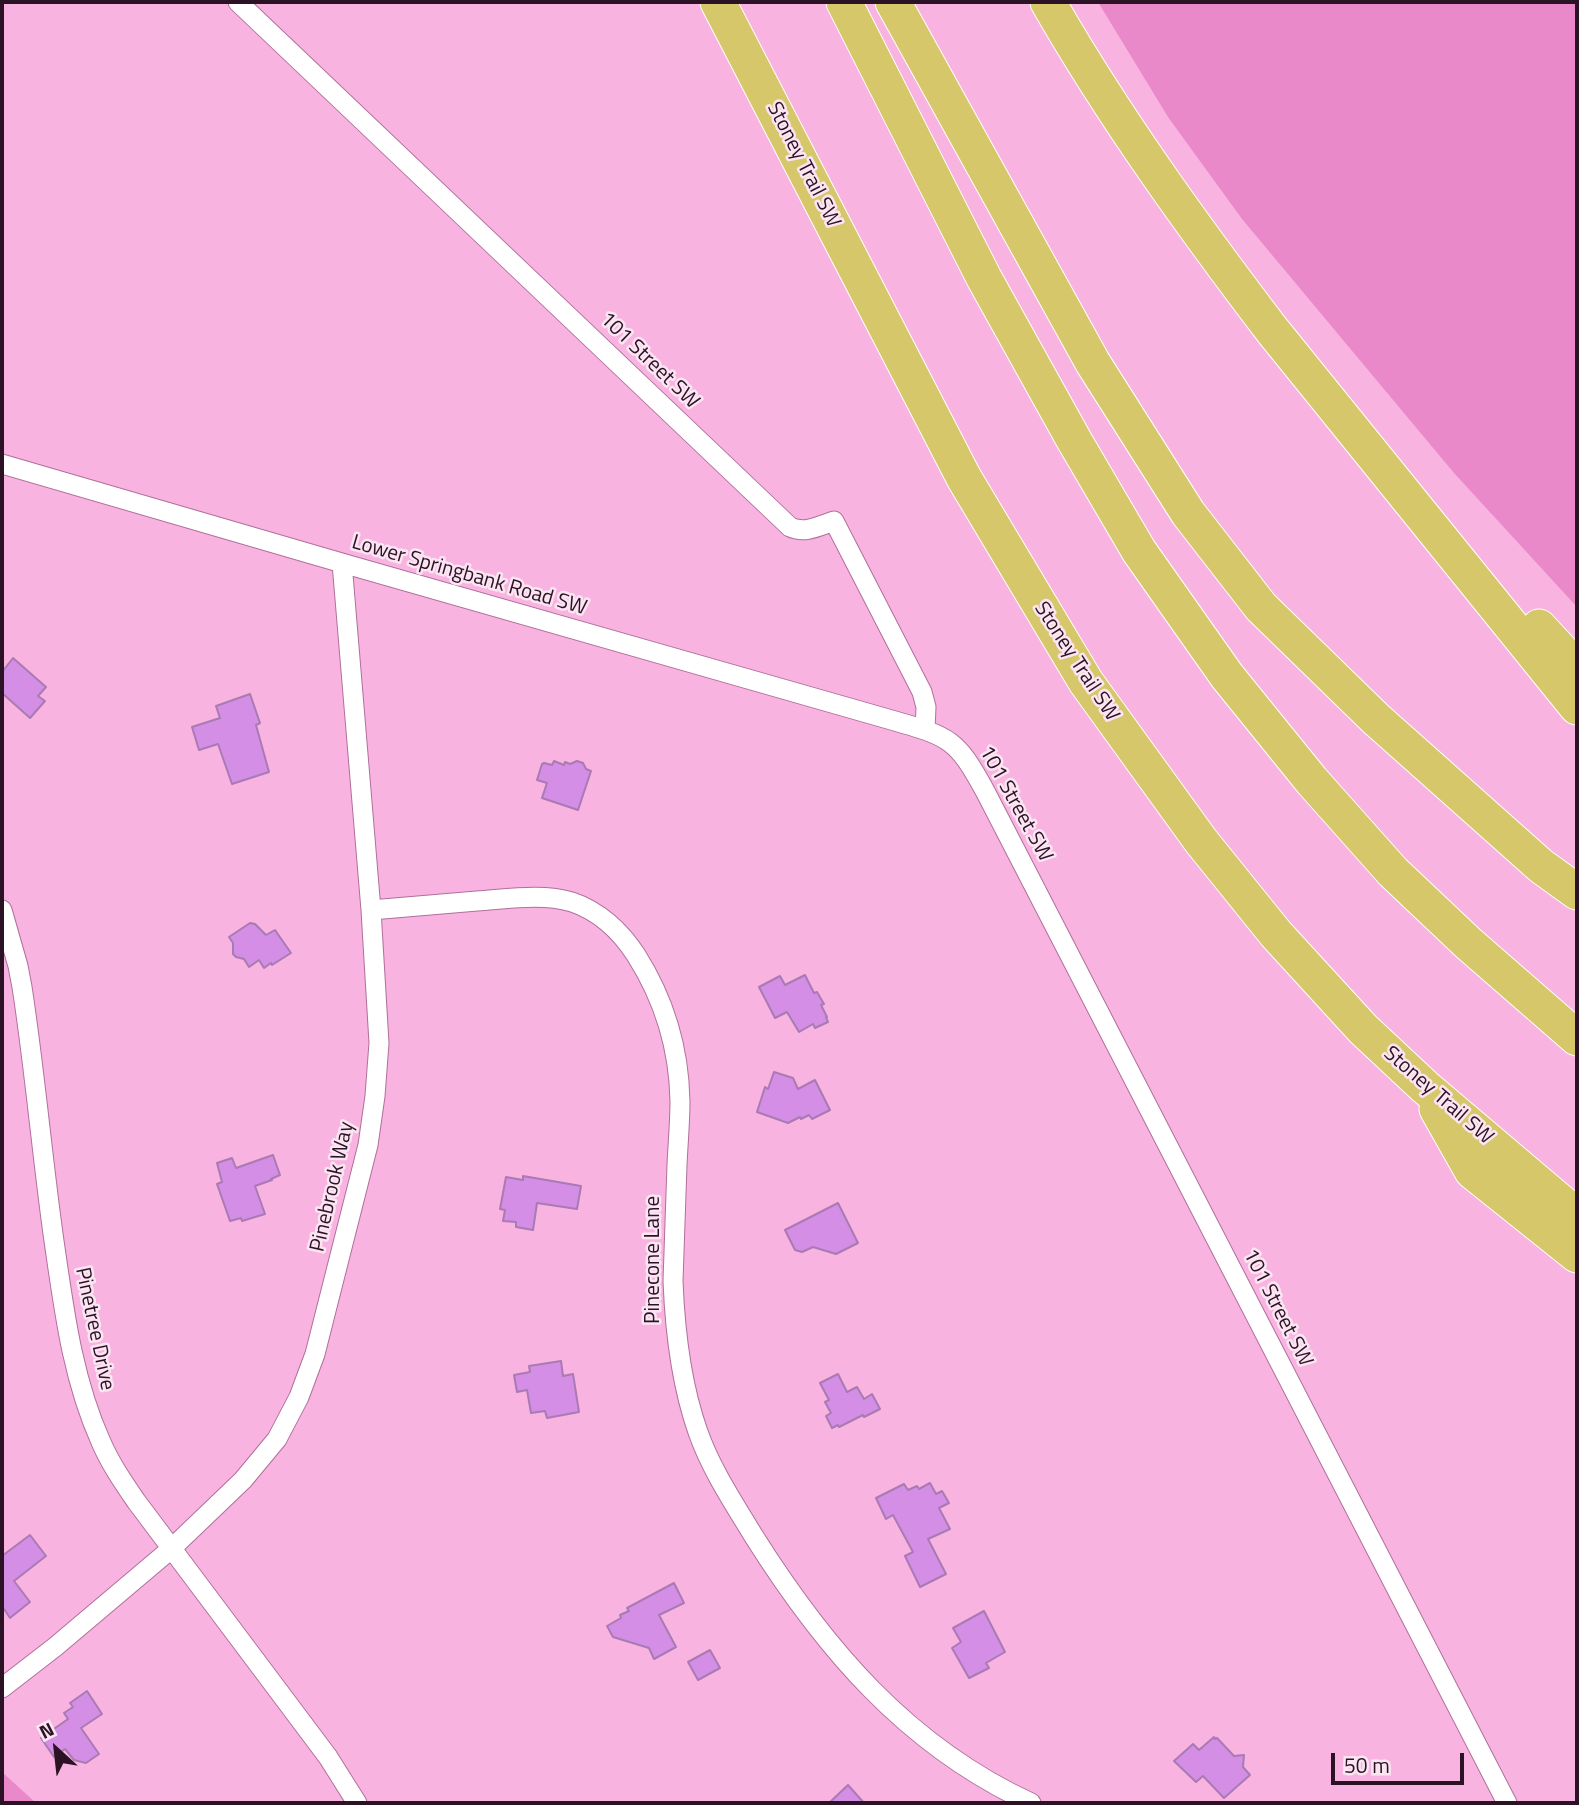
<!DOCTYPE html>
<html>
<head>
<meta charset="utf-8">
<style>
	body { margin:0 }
	#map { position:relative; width:1579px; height:1805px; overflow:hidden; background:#f8b3e0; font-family:"Titillium Web",sans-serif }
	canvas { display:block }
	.frame { position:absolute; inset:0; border:4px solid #2b1224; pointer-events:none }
	.north { position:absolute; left:21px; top:1714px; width:70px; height:70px; -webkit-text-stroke:5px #fbe5f3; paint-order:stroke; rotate:333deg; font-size:19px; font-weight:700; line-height:28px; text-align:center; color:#2b1224 }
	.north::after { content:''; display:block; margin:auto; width:24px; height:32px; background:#2b1224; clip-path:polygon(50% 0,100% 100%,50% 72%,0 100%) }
	.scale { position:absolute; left:1331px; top:1753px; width:133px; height:32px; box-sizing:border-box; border:4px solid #2b1224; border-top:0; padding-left:9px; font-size:21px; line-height:24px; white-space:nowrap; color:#2b1224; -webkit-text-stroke:5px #fbe5f3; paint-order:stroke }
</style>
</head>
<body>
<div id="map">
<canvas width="1579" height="1805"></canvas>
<div class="frame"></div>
<div class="north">N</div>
<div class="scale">50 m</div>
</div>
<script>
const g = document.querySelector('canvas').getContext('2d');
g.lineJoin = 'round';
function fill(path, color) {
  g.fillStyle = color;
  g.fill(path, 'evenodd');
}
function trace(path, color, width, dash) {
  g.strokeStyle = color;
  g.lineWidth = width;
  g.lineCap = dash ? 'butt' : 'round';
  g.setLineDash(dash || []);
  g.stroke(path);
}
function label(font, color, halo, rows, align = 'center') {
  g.font = font + ' "Titillium Web",sans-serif';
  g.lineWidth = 5;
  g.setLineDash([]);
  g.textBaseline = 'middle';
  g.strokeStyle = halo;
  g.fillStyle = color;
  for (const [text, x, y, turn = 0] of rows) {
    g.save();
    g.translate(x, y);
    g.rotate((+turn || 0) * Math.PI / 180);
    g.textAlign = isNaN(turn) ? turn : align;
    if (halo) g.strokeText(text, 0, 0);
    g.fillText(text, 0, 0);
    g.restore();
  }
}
fill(new Path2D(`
	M1098 2H1577V607L1454 473 1242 219 1168 117Z
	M2 1772 36 1803H2Z`), '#e989ca');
const building = new Path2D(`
	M13 658 46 687 38 696 45 701 30 718 2 693V672Z
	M250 694 260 723 256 725 269 772 232 784 218 744 199 750 192 727 220 718 216 706Z
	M554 761 564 765 565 762 570 764 577 761 583 763 586 769 591 771 578 810 542 798 547 783 537 780 542 764 544 763 552 765Z
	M250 923 255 924 266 935 275 930 291 953 272 965 271 963 264 968 259 960 249 967 244 959 236 957 233 954V943L229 937Z
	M805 975 814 993 817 992 824 1004 821 1005 827 1017H826L828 1022 815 1028 813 1024 799 1032 787 1012 775 1018 759 987 780 976 785 985Z
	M774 1072 793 1078 798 1089 815 1080 830 1110 812 1119 809 1115 801 1119 800 1117 788 1123 757 1112 765 1087 768 1089Z
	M273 1155 280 1175 271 1179 272 1180 255 1186 265 1214 242 1221 241 1218 230 1221 217 1184 222 1182 217 1163 232 1158 236 1168Z
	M523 1176 581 1186 577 1209 537 1203 533 1230 516 1227V1222L503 1221 505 1210 500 1209 506 1177 523 1180Z
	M838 1203 858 1243 836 1254 813 1247 802 1252 795 1250 785 1230Z
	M561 1361 563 1376 573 1374 579 1412 547 1418 545 1411 531 1413 527 1390 517 1392 514 1375 530 1372 529 1366Z
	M838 1374 847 1392 857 1387 864 1399 872 1394 880 1409 864 1417 863 1415 839 1427 838 1425 832 1428 826 1416 831 1413 825 1402 829 1400 820 1383Z
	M930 1483 936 1494 942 1491 949 1503 939 1508 950 1529 928 1539 946 1574 920 1587 905 1556 913 1552 893 1515 886 1519 876 1498 904 1484 908 1490 917 1486 919 1489Z
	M30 1535 46 1556 14 1581 30 1602 10 1618 2 1606V1556Z
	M674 1583 684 1603 659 1615 676 1647 654 1659 649 1648 613 1637 607 1626 621 1618 620 1615 629 1611 627 1608Z
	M984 1611 1005 1652 986 1663 989 1668 969 1678 952 1648 961 1642 953 1628Z
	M710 1650 720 1668 698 1680 688 1662Z
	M87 1691 102 1714 81 1728 99 1754 86 1763 74 1760 65 1749 54 1757 41 1738 68 1719 64 1713 73 1707 70 1703Z
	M1214 1737 1215 1739 1217 1738 1234 1756 1244 1755 1243 1767 1250 1775 1224 1798 1203 1776 1196 1782 1174 1761 1193 1744 1199 1750Z
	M848 1785 864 1803H829Z`);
fill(building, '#d58ee5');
trace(building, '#a97ab3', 2);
const minor = new Path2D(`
	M238 2 790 527C805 534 819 526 834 521L922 692 926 707 925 730
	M2 464 342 563 895 721C951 737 957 740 985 791L1507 1803
	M2 910 18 966 22 987C35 1071 42 1156 54 1241 64 1309 72 1378 101 1442 110 1463 123 1482 136 1501L328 1757 357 1803
	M371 910C406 907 442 904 477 901 507 899 543 893 572 902 599 911 621 932 636 955 664 999 679 1049 680 1101 680 1122 678 1143 677 1165 676 1204 674 1242 673 1281 675 1332 681 1384 698 1432 711 1469 733 1502 753 1535 824 1648 907 1746 1031 1803
	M2 1688 55 1647 171 1549 243 1480 277 1439 299 1397 315 1354 368 1145 375 1096 379 1043 371 910 342 563`);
const motorway = new Path2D(`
	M718 2 964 478 1086 682 1201 841 1276 934 1363 1029 1425 1087 1577 1216
	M844 2 984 278 1074 440 1139 551 1227 676 1312 781 1393 872 1468 943 1577 1038
	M893 2 1093 363 1188 513 1261 607 1376 719 1541 866 1577 892
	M1048 2C1114 117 1192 225 1272 330L1577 707
	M1539 627 1577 668
	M1437 1109 1472 1171 1577 1255`);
trace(minor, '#b0709a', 21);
trace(motorway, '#fff', 37);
trace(minor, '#fff', 19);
trace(motorway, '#d6c76b', 35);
label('21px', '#2b1224', '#fbe5f3', [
	["Stoney Trail SW",803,165,63],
	["101 Street SW",649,361,44],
	["Lower Springbank Road SW",469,576,16],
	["Stoney Trail SW",1076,662,57],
	["101 Street SW",1015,804,61],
	["Stoney Trail SW",1438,1096,41],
	["Pinebrook Way",333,1187,-77],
	["Pinecone Lane",654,1260,-90],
	["101 Street SW",1277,1308,63],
	["Pinetree Drive",94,1329,78]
]);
</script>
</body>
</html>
